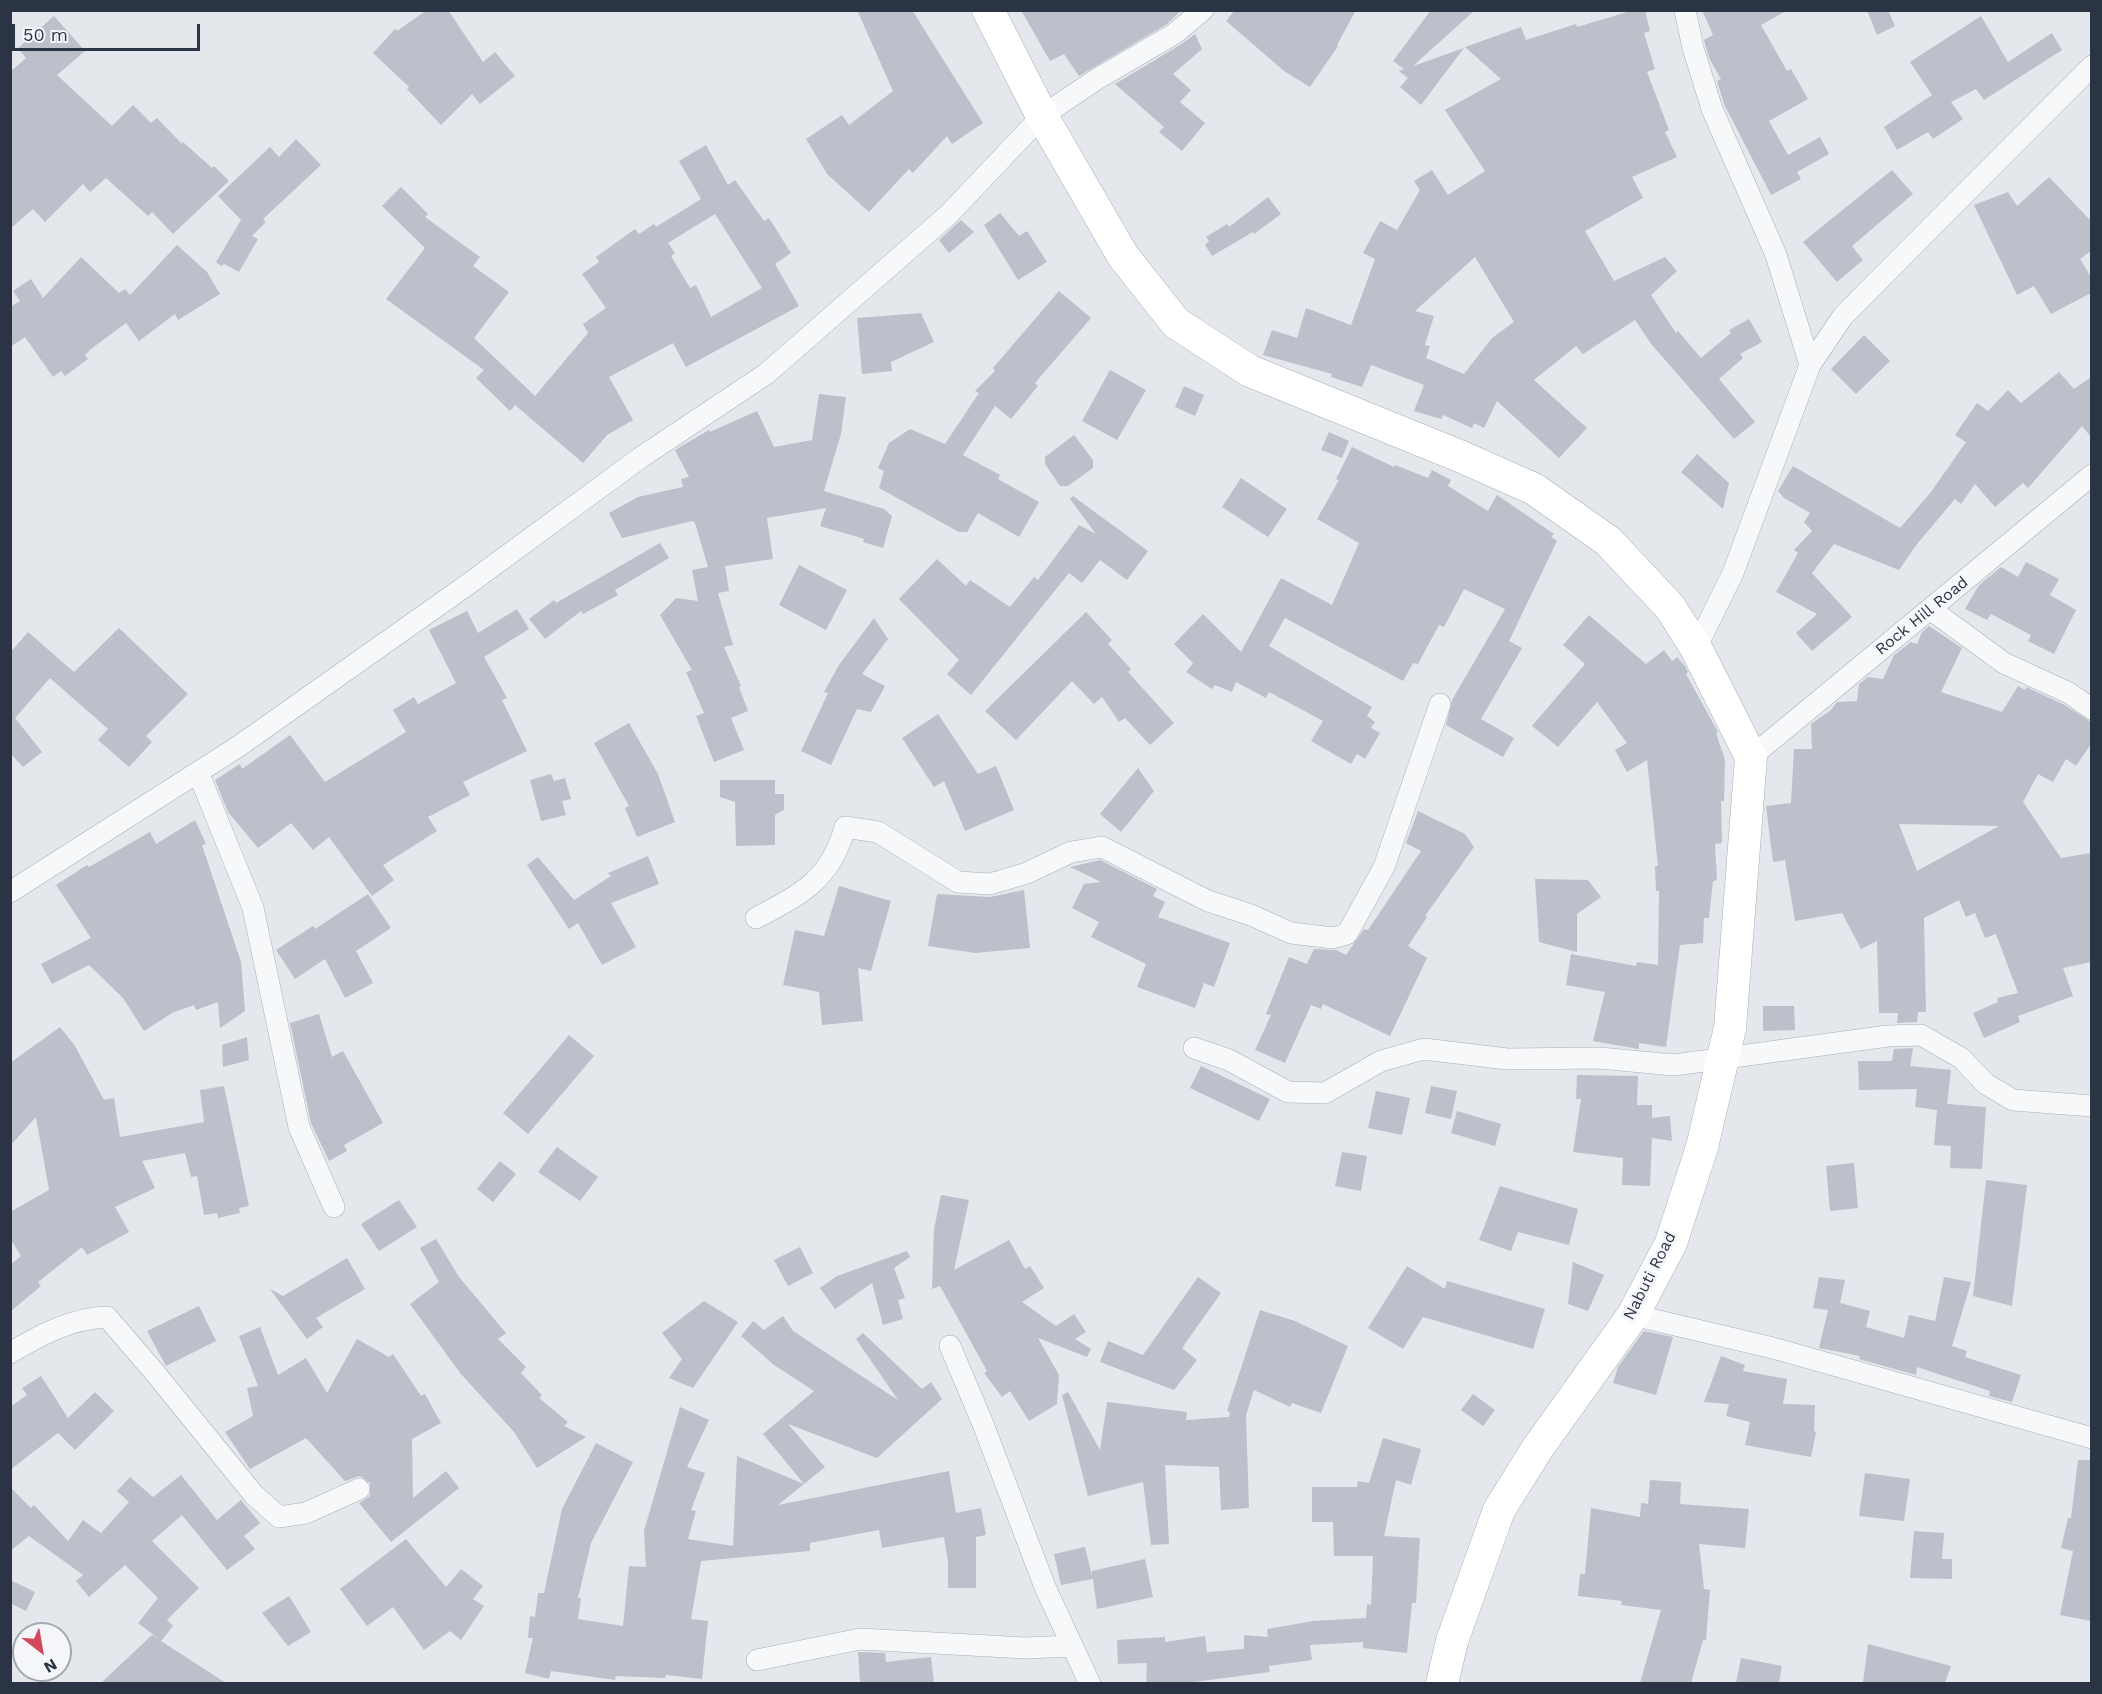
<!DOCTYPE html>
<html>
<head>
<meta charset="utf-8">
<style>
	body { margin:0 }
	#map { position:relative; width:2102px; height:1694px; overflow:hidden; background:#e4e7ec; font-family:"Work Sans",sans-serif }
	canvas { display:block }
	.frame { position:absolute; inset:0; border:12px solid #2b3445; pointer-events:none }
	.north { position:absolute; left:12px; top:1622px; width:60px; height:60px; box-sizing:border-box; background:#f4f6f9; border:2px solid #a4a8b1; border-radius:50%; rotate:149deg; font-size:16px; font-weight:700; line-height:24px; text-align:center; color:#2b3445 }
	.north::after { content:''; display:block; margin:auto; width:21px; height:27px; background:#d1495b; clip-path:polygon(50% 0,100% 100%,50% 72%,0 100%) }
	.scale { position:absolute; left:12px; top:24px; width:188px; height:27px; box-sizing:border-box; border:3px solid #2b3445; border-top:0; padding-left:8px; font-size:18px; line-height:21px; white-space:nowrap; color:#2b3445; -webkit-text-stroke:4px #f4f6f9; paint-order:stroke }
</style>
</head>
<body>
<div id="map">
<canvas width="2102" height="1694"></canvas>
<div class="frame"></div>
<div class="north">N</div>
<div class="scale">50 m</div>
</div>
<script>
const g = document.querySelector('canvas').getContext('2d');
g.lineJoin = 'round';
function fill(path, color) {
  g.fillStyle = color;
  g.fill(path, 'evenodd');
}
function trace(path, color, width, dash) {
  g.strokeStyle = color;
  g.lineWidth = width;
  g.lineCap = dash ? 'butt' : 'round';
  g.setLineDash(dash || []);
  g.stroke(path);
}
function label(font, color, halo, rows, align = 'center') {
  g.font = font + ' "Work Sans",sans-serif';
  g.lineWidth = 6;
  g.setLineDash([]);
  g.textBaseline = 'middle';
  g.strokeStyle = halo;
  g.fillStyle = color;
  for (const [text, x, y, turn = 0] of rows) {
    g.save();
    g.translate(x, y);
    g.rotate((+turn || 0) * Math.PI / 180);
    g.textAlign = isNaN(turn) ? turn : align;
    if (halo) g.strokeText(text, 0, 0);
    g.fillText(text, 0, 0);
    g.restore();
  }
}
fill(new Path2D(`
	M427 10H448L483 62 495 52 515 76 480 104 472 94 441 125 407 89 409 87 373 53 395 29 397 31Z
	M857 10H912L983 123 952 144 947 136 913 173 909 169 869 212 827 174 806 139 842 115 849 125 893 91Z
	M1021 10H1182L1167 24 1079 76 1064 54 1050 61Z
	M1235 10H1356L1337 45 1338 46 1310 87 1284 71 1226 21Z
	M1431 10H1475L1413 66 1464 48 1421 105 1400 87 1408 78 1399 71 1404 69 1393 61Z
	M1634 10H1645L1650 31 1644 33 1655 69 1647 72 1669 130 1665 132 1677 157 1632 177 1643 198 1585 231 1614 281 1665 257 1677 271 1651 295 1676 333 1678 331 1701 358 1731 333 1729 330 1749 319 1762 342 1740 354 1743 358 1719 379 1755 422 1734 439 1652 345 1635 320 1583 354 1576 346 1534 380 1587 428 1559 458 1497 401 1484 428 1474 423 1472 428 1443 415 1441 419 1414 411 1424 385 1371 365 1362 387 1331 377 1332 374 1263 355 1272 330 1297 338 1306 308 1351 325 1375 259 1363 253 1380 221 1397 230 1420 190 1414 181 1432 170 1448 195 1485 171 1445 110 1501 79 1465 47 1521 27 1526 40 1576 24 1577 27ZM1475 257 1514 322 1492 338 1464 374 1426 358 1430 346 1425 345 1434 316 1415 311Z
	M1702 10H1788L1761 25 1787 71 1791 69 1808 99 1769 121 1788 155 1820 137 1829 154 1797 172 1801 179 1771 195 1724 104 1717 81 1721 79 1709 58 1704 40 1713 35Z
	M1867 10H1888L1895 26 1877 35Z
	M54 16 85 51 57 75 112 126 133 105 151 123 157 118 182 144 183 142 212 168 214 166 229 181 173 234 152 212 148 216 106 178 90 192 83 184 45 222 33 209 10 229V72L26 58 18 48Z
	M1981 16 2008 62 2052 33 2062 50 1984 100 1976 89 1951 102 1963 119 1933 139 1928 132 1897 150 1884 127 1932 95 1910 62Z
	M1195 34 1202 49 1173 74 1191 90 1180 102 1205 123 1182 151 1159 132 1164 127 1115 84 1180 45Z
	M296 139 321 165 263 219 266 222 252 236 258 239 239 272 224 264 221 266 216 262 241 220 218 196 270 147 279 157Z
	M706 145 728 185 735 180 764 221 769 218 791 253 775 264 799 306 686 367 673 343 609 377 633 420 607 435 583 463 515 405 510 411 476 378 484 370 386 299 425 248 382 206 401 187 428 214 425 217 480 257 473 266 509 292 474 338 535 396 588 333 583 324 606 308 582 274 599 262 596 257 635 229 639 234 654 224 656 227 701 199 679 161ZM715 214 762 288 711 317 696 285 690 288 671 256 675 253 668 243Z
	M1892 170 1913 194 1852 246 1863 260 1837 282 1803 242Z
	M2049 177 2091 221V251L2080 259 2091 277V293L2051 314 2034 286 2017 295 1974 205 2008 192 2017 206Z
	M1268 197 1281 214 1254 234 1253 232 1212 256 1205 245 1209 241 1206 237 1227 224 1229 227Z
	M1000 213 1019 236 1027 231 1047 262 1018 280 984 225Z
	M961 220 974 232 949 253 939 240Z
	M177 245 207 272 220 294 178 320 175 314 139 341 126 323 91 349 85 355 88 359 65 376 61 371 53 377 25 337 10 347V307L20 301 13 291 31 279 43 298 81 257 119 293 125 289 130 295Z
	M1059 291 1091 318 1035 383 1038 386 1011 419 995 406 963 455 1000 475 998 479 1039 502 1019 537 978 513 967 532H959L879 488 884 471 878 468 889 443 910 429 945 444 979 393 975 391 995 371 993 368Z
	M921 313 934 342 891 362 892 371 862 374 857 318Z
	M1864 335 1890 361 1856 394 1831 369Z
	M1110 370 1146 390 1117 440 1082 421Z
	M2059 372 2074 389 2091 377V437L2082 426 2028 488 2023 483 1995 507 1975 484 1961 504 1955 499 1917 544 1899 570 1834 544 1812 573 1852 617 1812 651 1796 633 1817 614 1776 592 1798 553 1794 550 1812 531 1804 522 1810 513 1784 498 1778 491 1793 466 1900 528 1931 492 1966 442 1955 435 1977 403 1988 411 2008 390 2021 403Z
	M1184 386 1204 395 1195 416 1175 407Z
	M819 394 846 397 841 434 824 491 884 509 892 516 883 548 863 542 864 539 820 526 826 508 767 518 773 559 725 566 729 591 718 593 733 645 724 647 741 686 739 687 748 711 731 718 744 750 714 762 696 716 704 713 686 672 692 670 660 615 676 598 698 601 692 570 708 567 695 523 692 521 622 538 609 513 638 497 683 487 681 479 689 477 675 450 709 430 710 432 757 411 774 447 812 440Z
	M1329 432 1349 441 1342 458 1321 450Z
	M1074 435 1093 460V468L1068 486H1060L1045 464V457Z
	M1352 447 1394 467 1395 465 1428 478 1432 470 1451 480 1448 486 1488 511 1497 495 1554 534 1551 537 1557 541 1509 641 1522 648 1481 719 1514 738 1503 757 1446 725 1452 700 1505 609 1464 589 1444 627 1439 625 1418 664 1413 663 1403 681 1285 618 1269 646 1372 707 1367 716 1375 722 1371 728 1380 733 1365 759 1357 754 1351 764 1311 741 1323 721 1269 692 1266 698 1236 682 1232 692 1215 685 1212 689 1186 672 1193 663 1174 644 1203 614 1241 652 1281 578 1332 605 1359 543 1317 519 1339 480 1336 479Z
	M1697 454 1729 483 1723 509 1681 472Z
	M1241 478 1287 509 1268 537 1222 507Z
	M1073 496 1148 551 1127 580 1100 560 1082 583 1069 573 971 695 947 674 959 660 899 599 937 559 966 586 970 580 1010 607 1034 577 1038 580 1079 525 1096 534 1070 499Z
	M660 543 669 558 615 590 618 595 583 614 581 611 545 639 529 619 554 600 556 603Z
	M2026 562 2059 579 2050 595 2076 610 2054 654 2028 641 2031 635 1991 614 1987 620 1965 609 1979 585 2001 567 2018 577Z
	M799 565 847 590 826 630 779 605Z
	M517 609 529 629 484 657 507 698 502 700 527 751 463 782 470 795 428 817 437 831 383 865 394 880 372 896 329 837 313 850 291 823 258 848 228 812 215 780 240 764 242 769 290 735 325 782 406 732 393 710 414 697 418 704 456 683 429 630 467 611 478 633Z
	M1086 612 1112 640 1108 644 1131 669 1128 672 1174 723 1150 745 1125 718 1119 722 1102 697 1094 704 1072 681 1016 740 985 711Z
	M1589 615 1646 664 1664 650 1672 661 1677 657 1685 666 1688 672 1686 674 1718 732 1716 733 1725 760 1724 801H1721L1722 843 1715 844 1717 880 1713 881 1709 918H1704L1703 943 1680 945 1666 1047 1639 1043V1049L1593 1041 1605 992 1566 985 1571 954 1636 966 1637 962 1658 965 1659 891H1656L1655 866H1658L1647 760 1627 772 1615 750 1627 743 1597 702 1558 747 1532 726 1585 664 1563 645Z
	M874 618 888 639 862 674 885 686 871 712 857 709 831 765 801 751 828 693 824 692 839 665Z
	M1929 626 1962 648 1941 692 2002 712 2018 686 2025 690 2026 687 2063 704 2091 722V744L2076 766 2066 759 2053 782 2038 774 2023 802 2061 858 2091 853V962L2063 968 2073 996 2018 1016 2020 1022 1984 1038 1973 1013 1998 1002 1997 998 2018 993 1996 934 1985 938 1975 913 1966 917 1959 900 1924 918 1926 1012H1918L1917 1022 1897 1023 1898 1013H1879L1877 941 1861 949 1842 913 1795 921 1785 860 1773 862 1766 806 1791 803 1794 749H1812L1811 724 1831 710 1837 702 1857 701 1859 684 1868 677 1883 679 1894 655 1911 642 1917 644 1922 632ZM1899 824 1999 826 1917 871Z
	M119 628 188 694 146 736 152 742 129 767 98 740 108 729 50 678 15 718 42 752 23 767 10 753V653L28 632 74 672Z
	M938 714 978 774 996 766 1014 810 965 831 944 781 934 787 902 738Z
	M629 723 658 774 675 822 637 837 625 808 629 806 594 743Z
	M1138 768 1154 791 1121 832 1100 814Z
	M551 774 554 781 565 778 571 799 562 801 566 815 541 821 530 780Z
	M720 780H775V794H784V810L775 815V845L736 846 735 802 720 797Z
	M1418 811 1465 834 1474 847 1425 916 1427 917 1408 946 1427 958 1390 1036 1323 1004 1321 1009 1311 1005 1285 1063 1255 1050 1271 1015 1266 1014 1289 957 1307 964 1314 949 1336 950 1346 955 1364 929 1368 930 1421 851 1406 843Z
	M195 820 206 844 202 845 241 962 245 1011 220 1028 218 1002 196 1010 194 1005 172 1013 144 1031 123 998 89 965 52 984 41 964 91 938 56 885 87 865 89 867 150 832 156 844Z
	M648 856 659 884 611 903 636 947 602 965 578 923 569 929 527 865 538 857 574 900 611 876 608 873Z
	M1100 860 1157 889 1153 896 1165 902 1158 917 1230 943 1214 987 1204 983 1195 1008 1137 987 1146 964 1091 937 1099 922 1072 908 1084 884 1101 882 1070 867Z
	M1535 879 1588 880 1601 897 1577 914V952L1539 942Z
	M839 886 891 901 871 971 858 968 863 1021 822 1025 819 992 783 985 795 930 824 936Z
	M1024 890 1030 948 975 953 928 946 937 894 990 897Z
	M368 894 391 928 356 951 373 983 345 998 325 959 295 979 276 950 313 926 315 929Z
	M1763 1006H1794L1795 1030 1763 1031Z
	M319 1014 332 1057 343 1051 383 1123 344 1145 347 1151 329 1161 311 1123 290 1023Z
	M60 1027 75 1046 104 1100 114 1098 120 1137 204 1122 200 1090 224 1086 249 1206 239 1208 240 1213 218 1218 217 1213 204 1215 197 1176 191 1177 185 1153 142 1161 155 1188 115 1207 129 1232 87 1255 82 1247 38 1282 41 1286 10 1312V1265L21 1256 10 1238V1212L49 1190 36 1117 10 1146V1063Z
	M569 1035 594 1056 528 1134 503 1113Z
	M247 1037 249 1060 223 1067 222 1045Z
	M1913 1048 1910 1066 1951 1070 1947 1104 1986 1107 1982 1169 1950 1168 1951 1146 1934 1145 1937 1110 1915 1107 1917 1089 1859 1090 1858 1061H1892L1894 1049Z
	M1201 1066 1270 1099 1259 1121 1190 1088Z
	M1577 1075 1638 1076 1637 1105H1652V1118L1670 1116 1672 1141 1652 1138 1650 1186 1622 1185 1623 1158 1573 1152 1581 1099H1576Z
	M1431 1086 1457 1091 1451 1119 1425 1113Z
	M1376 1091 1410 1098 1402 1135 1368 1128Z
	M1457 1111 1501 1124 1495 1146 1451 1133Z
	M557 1147 598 1177 580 1201 538 1172Z
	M1342 1152 1367 1156 1361 1191 1335 1186Z
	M500 1161 516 1174 493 1202 477 1189Z
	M1854 1163 1858 1208 1830 1211 1826 1166Z
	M1986 1180 2027 1185 2012 1306 1973 1296Z
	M1500 1186 1578 1209 1569 1245 1518 1232 1511 1251 1479 1240Z
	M941 1195 969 1200 954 1270 1009 1240 1025 1269 1030 1266 1044 1288 1022 1302 1056 1326 1074 1314 1086 1332 1075 1339 1091 1349 1087 1357 1038 1338 1059 1375 1057 1404 1029 1421 1010 1391 1002 1397 984 1373 987 1371 940 1286 932 1289 934 1229Z
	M399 1200 417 1227 379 1251 361 1224Z
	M436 1239 459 1277 506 1333 498 1339 526 1367 521 1373 542 1395 539 1398 568 1422 564 1426 586 1437 537 1468 514 1432 460 1373 410 1304 439 1282 420 1248Z
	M800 1247 813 1273 788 1286 774 1260Z
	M907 1251 910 1257 894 1268 905 1298 898 1300 903 1319 883 1325 872 1283 835 1309 820 1288 837 1276Z
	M347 1258 365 1289 316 1318 323 1327 307 1339 270 1289 283 1296Z
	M1573 1262 1604 1275 1588 1311 1568 1304Z
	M1407 1266 1445 1289 1447 1281 1545 1309 1533 1349 1423 1317 1403 1349 1368 1328Z
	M1198 1277 1221 1293 1182 1348 1197 1360 1174 1390 1100 1362 1108 1341 1143 1355Z
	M1819 1277 1845 1280 1840 1303 1870 1311 1866 1327 1904 1338 1909 1315 1935 1321 1944 1277 1971 1282 1952 1346 1967 1351 1965 1357 2021 1375 2012 1402 1989 1396 1990 1391 1917 1367 1916 1375 1859 1359 1860 1356 1819 1348 1828 1310 1813 1308Z
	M704 1301 738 1322 693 1388 669 1378 682 1359 662 1333Z
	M199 1306 216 1341 166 1366 147 1331Z
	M1260 1310 1295 1321 1348 1346 1321 1413 1292 1403 1290 1407 1254 1390 1246 1415 1249 1508 1221 1510 1219 1467 1165 1465 1169 1544 1151 1545 1143 1482 1088 1496 1062 1395 1068 1392 1100 1450 1107 1402 1187 1412 1186 1420 1229 1417 1230 1412 1227 1411Z
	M783 1316 793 1331 898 1400 856 1339 863 1333 922 1389 931 1382 942 1399 877 1458 788 1424 825 1467 804 1484 763 1434 814 1391 774 1365 741 1336 753 1321 764 1330Z
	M260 1327 278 1375 306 1358 327 1393 357 1339 389 1357 393 1354 421 1396 425 1394 441 1423 412 1439 413 1498 446 1471 459 1488 391 1542 359 1503 370 1496V1483L360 1476 345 1481 306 1438 250 1469 225 1432 253 1416 247 1388 258 1386 239 1336Z
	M1644 1331 1673 1337 1656 1395 1613 1383 1618 1367Z
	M1721 1356 1745 1365 1743 1371 1787 1379 1783 1404 1815 1405 1814 1431 1816 1432 1811 1457 1745 1445 1750 1422 1726 1416 1729 1404 1704 1402Z
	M41 1376 68 1418 95 1392 114 1411 75 1450 58 1433 10 1470V1407L27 1395 22 1388Z
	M1473 1394 1495 1410 1483 1426 1461 1410Z
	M680 1407 709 1420 687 1467 705 1473 691 1510 696 1511 688 1539 733 1546 737 1456 804 1484 778 1505 949 1471 956 1513 981 1508 986 1535 976 1537V1588H948V1562L944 1537 882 1548 879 1530 810 1543V1551L701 1561 691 1619 708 1621 702 1679 666 1675 665 1678 616 1676 615 1680 551 1671 549 1679 525 1673 533 1638H528L530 1616 535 1617 538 1593H544L562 1509 596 1443 633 1462 591 1543 578 1598H581L578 1619 623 1626 629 1566 646 1567 644 1531Z
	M1383 1438 1421 1449 1411 1485 1396 1480 1384 1536 1420 1538 1416 1603H1412L1407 1653 1363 1648V1642L1310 1645 1312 1660 1269 1666 1270 1672 1186 1683H1146L1147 1663 1118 1664 1117 1640 1165 1637V1642L1205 1636 1207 1652 1244 1649V1635L1268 1637 1267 1629 1313 1621 1366 1618 1367 1604 1371 1605 1373 1556H1334L1333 1522H1312V1487H1357L1358 1481 1369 1483Z
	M2078 1460H2091V1621L2060 1615 2073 1551 2061 1548 2068 1518H2071Z
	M1865 1473 1910 1479 1904 1521 1859 1516Z
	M181 1475 217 1520 241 1500 260 1523 244 1536 255 1549 227 1570 182 1515 152 1541 199 1588 167 1620 173 1626 161 1641 226 1683H101L152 1635 160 1640 138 1623 158 1598 125 1565 89 1597 76 1581 83 1575 29 1536 10 1551V1487L31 1508 34 1505 68 1541 83 1520 101 1533 129 1502 117 1491 130 1477 153 1497Z
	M1650 1480 1681 1482 1680 1504 1749 1509 1745 1548 1699 1544 1704 1589 1710 1590 1706 1640H1703L1691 1683H1640L1661 1610 1621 1605 1622 1601 1578 1596 1580 1574H1585L1591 1508 1640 1517 1641 1503 1648 1504Z
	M1914 1531 1944 1533 1942 1559H1952V1579L1910 1578Z
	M406 1539 446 1587 461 1569 483 1586 473 1599 484 1606 461 1640 450 1631 424 1650 393 1607 367 1626 340 1589Z
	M1085 1547 1092 1576V1571L1145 1559 1153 1597 1097 1609 1093 1579 1061 1585 1054 1554Z
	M10 1580 35 1592 26 1611 10 1603Z
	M289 1596 311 1632 288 1646 262 1613Z
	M1868 1644 1951 1666 1945 1683H1863Z
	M858 1652 885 1653 886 1662 931 1657 934 1683H860Z
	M1741 1658 1782 1666 1779 1683H1736Z`), '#bbc0ca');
const street = new Path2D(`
	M1685 10 1693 48 1712 109 1776 255 1810 365
	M1930 609 2004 663 2069 693 2092 709
	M1696 648 1733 573 1810 365 1843 316 2092 66
	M1751 757 2092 475
	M198 772 253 908 299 1127 334 1207
	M10 892 239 746 467 585 640 458 766 374 948 215 1042 116 1097 79 1174 34 1203 10
	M756 918C800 895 831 880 845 827L878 832 958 882 990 884 1027 873 1071 852 1102 847 1208 901 1251 915 1291 933 1333 938 1347 934 1384 867 1440 704
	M1194 1048 1229 1060 1288 1092 1325 1093 1381 1061 1424 1049 1507 1059 1599 1058 1674 1065 1888 1036 1921 1035 1961 1058 1986 1084 2013 1100 2092 1106
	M1633 1315 1773 1348 2092 1438
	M950 1346 983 1424 1045 1587 1090 1684
	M10 1353C40 1335 72 1318 107 1317L156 1374 254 1495 279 1517 306 1513 359 1489
	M757 1660 860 1639 1026 1648 1072 1646`);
const secondary = new Path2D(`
	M988 10 1042 116 1123 256 1176 323 1250 371 1462 457 1534 489 1608 541 1670 607 1696 648 1751 757 1730 1028 1702 1147 1671 1243 1633 1315 1537 1449 1499 1510 1452 1641 1442 1684`);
trace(street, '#a9aeb7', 22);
trace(secondary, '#a9aeb7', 33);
trace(street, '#f7f8fa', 21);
trace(secondary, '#fff', 32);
label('16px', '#2b3445', '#f4f6f9', [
	["Rock Hill Road",1922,616,-39],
	["Nabuti Road",1650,1276,-63]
]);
</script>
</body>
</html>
